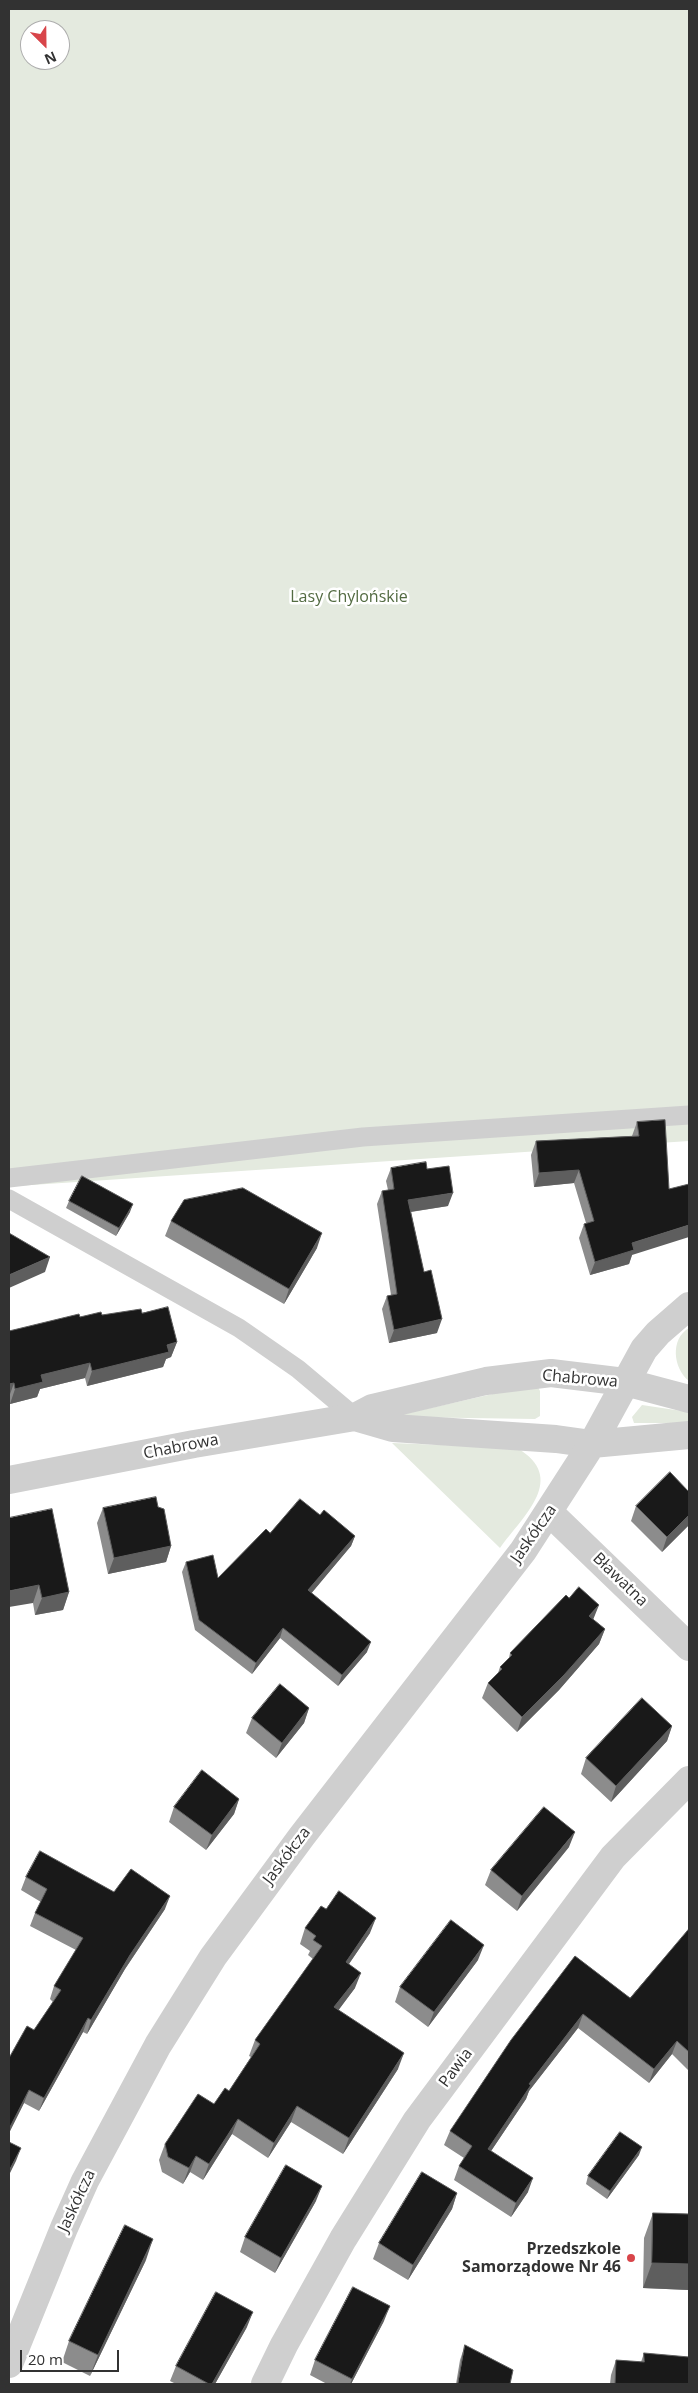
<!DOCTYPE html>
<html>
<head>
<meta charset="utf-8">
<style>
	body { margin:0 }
	#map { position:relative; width:698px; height:2393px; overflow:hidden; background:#fff; font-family:"Open Sans",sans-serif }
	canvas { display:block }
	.frame { position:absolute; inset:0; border:10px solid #323232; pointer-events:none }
	.north { position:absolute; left:20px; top:20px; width:50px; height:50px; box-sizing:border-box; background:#fff; border:1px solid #adadad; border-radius:50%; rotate:157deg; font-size:14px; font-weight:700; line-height:20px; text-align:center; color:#323232 }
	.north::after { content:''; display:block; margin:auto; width:18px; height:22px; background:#d8454a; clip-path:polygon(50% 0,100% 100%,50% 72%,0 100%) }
	.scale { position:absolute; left:20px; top:2350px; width:99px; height:22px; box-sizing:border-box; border:2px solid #323232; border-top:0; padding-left:6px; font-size:15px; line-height:18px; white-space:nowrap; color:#323232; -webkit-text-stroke:4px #fff; paint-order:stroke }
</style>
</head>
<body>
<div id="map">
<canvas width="698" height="2393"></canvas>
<div class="frame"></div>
<div class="north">N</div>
<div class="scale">20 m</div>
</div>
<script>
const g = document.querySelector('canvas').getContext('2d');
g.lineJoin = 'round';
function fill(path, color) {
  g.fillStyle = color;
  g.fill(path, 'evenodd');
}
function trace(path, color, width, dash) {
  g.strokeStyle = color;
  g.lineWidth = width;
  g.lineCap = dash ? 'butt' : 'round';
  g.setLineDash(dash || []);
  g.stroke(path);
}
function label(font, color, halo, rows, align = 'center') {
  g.font = font + ' "Open Sans",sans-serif';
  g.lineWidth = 5;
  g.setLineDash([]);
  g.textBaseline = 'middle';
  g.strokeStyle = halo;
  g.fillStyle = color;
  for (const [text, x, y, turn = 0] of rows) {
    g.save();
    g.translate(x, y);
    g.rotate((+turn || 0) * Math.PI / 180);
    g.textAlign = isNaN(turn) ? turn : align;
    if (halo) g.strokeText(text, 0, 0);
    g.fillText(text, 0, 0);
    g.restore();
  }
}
fill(new Path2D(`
	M9 9H689V1141L17 1186 9 1181ZM30 30H60V60H30Z
	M689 1328V1381C673 1368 670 1339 689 1328Z
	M528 1386 538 1387 540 1391V1416L535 1419 402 1417 404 1414Z
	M642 1405 689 1412V1423H634L632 1417Z
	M392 1443 517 1448C568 1478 524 1515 500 1548Z`), '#e4eadf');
trace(new Path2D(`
	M9 1178 363 1137 689 1115
	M9 1199 239 1328 298 1369 355 1417`), '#cfcfcf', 19);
trace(new Path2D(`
	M355 1417 393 1428 556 1439 592 1444
	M9 1480 194 1444 355 1417 372 1408 486 1381 551 1373 625 1382
	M550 1513 689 1647
	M265 2384 284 2345 343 2239 417 2120 613 1857 689 1780`), '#cfcfcf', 28);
trace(new Path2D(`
	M625 1382 689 1399
	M592 1444 689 1435
	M9 2364 64 2228 85 2181 158 2045 213 1957 302 1836 523 1551 592 1444 644 1349 658 1333 689 1306`), '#cfcfcf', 28);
fill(new Path2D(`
	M665 1120 632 1255 629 1264 590 1275 579 1238 584 1224 586 1223 574 1183 534 1187 531 1155 536 1141 632 1136 637 1122Z
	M391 1168 427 1169 448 1206 411 1212 437 1333 389 1343 382 1309 387 1296 391 1295 377 1204 382 1191 388 1190 386 1181Z
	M69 1201 130 1212 116 1236 66 1208Z
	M171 1221 317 1248 284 1304 165 1236Z
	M142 1313 177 1342 171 1357 166 1359 163 1367 87 1386 85 1378 40 1389 37 1397 10 1404 9 1401V1331L80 1317Z
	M689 1492V1525L662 1552 631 1521 636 1506Z
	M158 1507 171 1546 166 1562 108 1574 97 1523 103 1508Z
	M320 1515 355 1536 351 1546 311 1593 367 1652 338 1686 280 1638 252 1674 195 1630 182 1572 186 1562 218 1578 270 1533Z
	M9 1518 69 1592 63 1610 35 1615 33 1603Z
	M593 1619 605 1629 599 1644 559 1690 517 1732 482 1698 488 1683 498 1673 500 1667 509 1658 510 1653Z
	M309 1708 304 1723 276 1758 246 1733 252 1718Z
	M672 1726 667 1741 611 1802 581 1774 586 1758Z
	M239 1799 234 1814 206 1850 169 1822 174 1807Z
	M569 1847 517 1911 485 1885 491 1870Z
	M26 1877 114 1892 165 1909 125 1969 87 2034 83 2032 39 2111 24 2103 9 2133V2058L34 2030 53 2002 50 1999 54 1986 76 1950 30 1926 35 1913 41 1902 21 1890Z
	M326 1909 370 1933 349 1964 355 1988 338 2010 398 2069 343 2154 291 2122 268 2158 232 2134 203 2180 190 2172 183 2184 162 2172 159 2160 165 2144 214 2104 229 2091 251 2057 249 2056 255 2040 313 1959 308 1955 310 1951 300 1944 305 1928Z
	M689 1929V2071L672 2054 649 2083 578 2028 529 2091 526 2099 491 2151 528 2192 511 2217 454 2180 459 2166 464 2158 444 2145 450 2131 575 1956 630 1998Z
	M478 1960 428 2027 395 2002 400 1987Z
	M639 2155 607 2199 586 2184 588 2176Z
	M457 2193 452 2209 408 2280 373 2259 379 2243Z
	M316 2201 275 2273 240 2252 245 2237Z
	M653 2213 689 2214V2290L643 2288 644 2238Z
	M146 2260 90 2376 62 2362 69 2341Z
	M384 2321 351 2384H327L310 2375 315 2360Z
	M247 2327 215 2384H176L170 2381 176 2366Z
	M465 2345 510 2384H456L460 2360Z
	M644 2353 689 2384H610L611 2375 616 2360 641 2362Z`), '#8c8c8c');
fill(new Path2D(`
	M579 1170 574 1183 534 1187 539 1173Z
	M453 1193 448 1206 403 1213 408 1200Z
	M133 1204 130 1212 116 1236 119 1228Z
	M689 1225V1237L632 1255 629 1264 590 1275 595 1262 632 1243Z
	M322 1233 317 1248 284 1304 289 1289Z
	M50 1257 45 1272 9 1288V1275Z
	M442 1319 437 1333 389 1343 394 1330Z
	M177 1342 171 1357 166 1359 163 1367 87 1386 92 1371Z
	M90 1363 85 1378 40 1389 37 1397 10 1404 15 1389 41 1375Z
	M14 1383 9 1397V1384Z
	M689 1515V1525L662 1552 667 1537Z
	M355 1536 351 1546 305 1601 308 1590Z
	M171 1546 166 1562 108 1574 114 1558Z
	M39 1585 33 1603 9 1607V1591Z
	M69 1592 63 1610 35 1615 42 1598Z
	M599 1605 593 1620 589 1616Z
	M283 1628 280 1638 252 1674 256 1663Z
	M605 1629 599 1644 559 1690 517 1732 522 1717Z
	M371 1642 367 1652 338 1686 342 1675Z
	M309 1708 304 1723 276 1758 282 1743Z
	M672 1726 667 1741 611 1802 616 1786Z
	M239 1799 234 1814 206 1850 212 1835Z
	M575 1832 569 1847 517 1911 522 1896Z
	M170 1896 165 1909 125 1969 87 2034 91 2020 130 1955Z
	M376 1918 370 1933 340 1977 346 1962Z
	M484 1945 478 1960 428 2027 434 2012Z
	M361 1973 355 1988 329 2023 334 2007Z
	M583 2014 578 2028 529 2091 526 2099 483 2163 488 2149 529 2084Z
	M88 2018 83 2032 39 2111 44 2098Z
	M677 2041 672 2054 649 2083 654 2069Z
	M404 2053 398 2069 343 2154 349 2138Z
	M29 2090 24 2103 9 2133V2129Z
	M297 2106 291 2122 268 2158 274 2143Z
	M238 2119 232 2134 203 2180 209 2164Z
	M642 2147 639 2155 607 2199 610 2191Z
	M21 2148 16 2161 9 2175V2171Z
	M196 2156 190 2172 183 2184 189 2168Z
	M533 2178 528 2192 511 2217 516 2203Z
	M322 2186 316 2201 275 2273 281 2258Z
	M457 2193 452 2209 408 2280 413 2265Z
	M153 2239 146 2260 90 2376 98 2355Z
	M652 2263 689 2264V2290L643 2288Z
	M390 2306 384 2321 351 2384H350L352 2379Z
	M253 2312 247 2327 215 2384H212Z`), '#5e5e5e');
const building = new Path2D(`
	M665 1120 669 1189 689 1184V1225L632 1243 634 1250 595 1262 584 1224 594 1221 579 1170 539 1173 536 1141 639 1136 637 1122Z
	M426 1162 427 1169 449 1166 453 1193 408 1200 424 1272 431 1270 442 1319 394 1330 387 1296 397 1294 382 1191 394 1189 391 1168Z
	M82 1176 133 1204 119 1228 69 1201Z
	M243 1188 322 1233 289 1289 171 1221 184 1200Z
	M9 1233 50 1257 9 1275Z
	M168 1307 177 1342 167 1345 169 1352 92 1371 90 1363 41 1375 43 1382 15 1389 14 1383 9 1384V1331L79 1314 80 1317 101 1312 102 1315 141 1309 142 1313Z
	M670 1472 689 1492V1515L667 1537 636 1506Z
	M156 1497 158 1507 164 1509 171 1546 114 1558 103 1508Z
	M300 1499 320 1515 324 1510 355 1536 308 1590 371 1642 342 1675 283 1628 256 1663 199 1620 186 1562 213 1555 218 1578 266 1529 270 1533Z
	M52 1509 69 1592 42 1598 39 1585 9 1591V1518Z
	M579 1587 599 1605 589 1616 605 1629 564 1675 522 1717 488 1683 502 1669 500 1667 512 1655 510 1653 566 1595 569 1598Z
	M280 1684 309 1708 282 1743 252 1718Z
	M642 1698 672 1726 616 1786 586 1758Z
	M202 1770 239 1799 212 1835 174 1807Z
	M544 1807 575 1832 522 1896 491 1870Z
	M40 1851 114 1892 131 1869 170 1896 130 1955 91 2020 88 2018 44 2098 29 2090 9 2129V2058L27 2026 34 2030 61 1990 54 1986 83 1938 35 1913 47 1889 26 1877Z
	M339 1891 376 1918 346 1962 361 1973 334 2007 404 2053 349 2138 297 2106 274 2143 238 2119 209 2164 196 2156 189 2168 168 2157 165 2144 198 2094 214 2104 225 2088 229 2091 260 2044 255 2040 322 1946 313 1940 316 1936 305 1928 321 1906 326 1909Z
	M451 1920 484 1945 434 2012 400 1987Z
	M689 1929V2052L677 2041 654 2069 583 2014 529 2084 531 2085 488 2149 533 2178 516 2203 459 2166 472 2146 450 2131 511 2040 575 1956 630 1998Z
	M620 2132 642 2147 610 2191 588 2176Z
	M9 2142 21 2148 9 2171Z
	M286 2165 322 2186 281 2258 245 2237Z
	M422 2172 457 2193 413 2265 379 2243Z
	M653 2213 689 2214V2264L652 2263Z
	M125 2225 153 2239 98 2355 69 2341Z
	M353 2287 390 2306 352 2379 315 2360Z
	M216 2292 253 2312 212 2384H209L176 2366Z
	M465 2345 513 2370 510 2384H458Z
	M644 2353 689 2357V2384H615L616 2360 644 2362Z`);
fill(building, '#191919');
trace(building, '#5e5e5e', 1);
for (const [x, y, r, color] of [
	[631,2258,5,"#d8454a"]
]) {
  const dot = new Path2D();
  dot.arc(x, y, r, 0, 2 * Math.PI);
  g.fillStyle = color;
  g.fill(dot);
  trace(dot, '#fff', 2);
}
label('16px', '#536b42', '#fff', [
	["Lasy Chylońskie",349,597]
]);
label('16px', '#323232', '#fff', [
	["Chabrowa",580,1379,5],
	["Chabrowa",181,1447,-11],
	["Jaskółcza",534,1534,-55],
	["Bławatna",620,1580,44],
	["Jaskółcza",287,1856,-53],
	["Pawia",456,2068,-53],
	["Jaskółcza",77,2201,-65]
]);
label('bold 16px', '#323232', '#fff', [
	["Przedszkole",621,2249],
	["Samorządowe Nr 46",621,2267]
], 'right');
</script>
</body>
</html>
